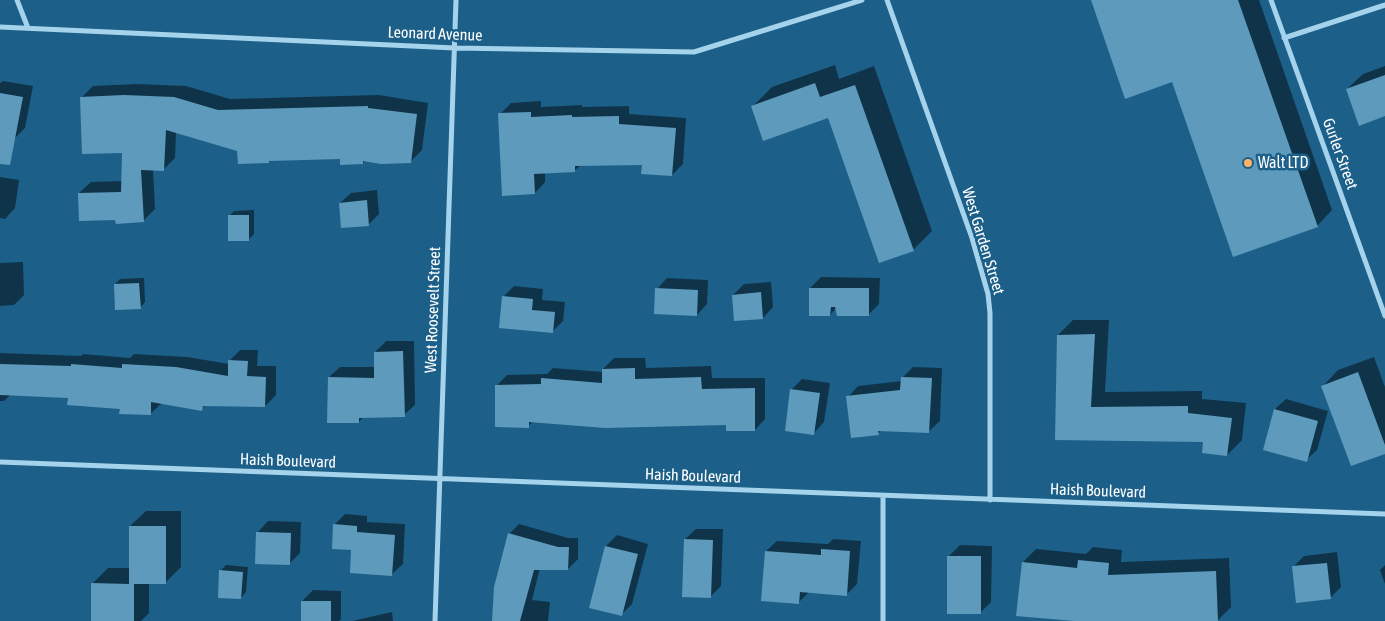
<!DOCTYPE html>
<html>
<head>
<meta charset="utf-8">
<style>
	body { margin:0 }
	canvas { display:block; background:#1c6089 }
</style>
</head>
<body>
<canvas width="1385" height="621"></canvas>
<script>
const g = document.querySelector('canvas').getContext('2d');
g.lineJoin = 'round';
function fill(path, color) {
  g.fillStyle = color;
  g.fill(path, 'evenodd');
}
function trace(path, color, width, dash) {
  g.strokeStyle = color;
  g.lineWidth = width;
  g.lineCap = dash ? 'butt' : 'round';
  g.setLineDash(dash || []);
  g.stroke(path);
}
function label(font, color, halo, rows, align = 'center') {
  g.font = font + ' "Asap Condensed",sans-serif';
  g.lineWidth = 5;
  g.setLineDash([]);
  g.textBaseline = 'middle';
  g.strokeStyle = halo;
  g.fillStyle = color;
  for (const [text, x, y, turn = 0] of rows) {
    g.save();
    g.translate(x, y);
    g.rotate((+turn || 0) * Math.PI / 180);
    g.textAlign = isNaN(turn) ? turn : align;
    if (halo) g.strokeText(text, 0, 0);
    g.fillText(text, 0, 0);
    g.restore();
  }
}
fill(new Path2D(`
	M1092 0H1259L1332 210 1317 226Z
	M835 65 839 79 874 66 932 231 913 250 829 117 753 106 772 87Z
	M1385 66V115L1347 89 1363 74Z
	M3 81 33 86 25 128 14 139 0 137V83Z
	M136 84 186 86 230 99 379 95 428 103 422 150 410 162 365 160 363 163 341 158 270 160 269 162 239 150 176 132 175 158 164 169H153L155 209 143 221 116 219 79 193 91 182 122 181 123 152 81 98 93 86Z
	M541 101V107L582 105V107L629 106V114L686 118 683 164 672 175 643 163 581 165 574 171 545 173V182L535 193 500 114 511 103Z
	M0 177 19 180 15 208 5 219 0 218Z
	M377 190 379 214 368 225 340 203 351 193Z
	M254 210V234L249 239 229 216 234 211Z
	M23 262 24 295 14 305 0 306V263Z
	M821 277 880 278 879 304 868 315 837 307 830 315 810 288Z
	M144 278 145 302 140 308 115 284 120 279Z
	M667 278 708 280 707 304 697 315 657 289Z
	M771 282 773 307 763 318 733 295 744 284Z
	M514 286 543 289 542 300 565 302 563 321 552 332 503 297Z
	M1073 320H1109L1105 392 1202 391V399L1246 403 1242 440 1227 455 1204 441 1056 439 1058 335Z
	M386 341H414L415 405 404 415 364 416 359 422 329 377 340 367H375V352Z
	M240 350H258L257 366H276V395L265 406 206 405 201 409 162 403 150 414 69 397 11 394 4 401H0V353L81 356 83 354 130 358 134 354 187 357 229 364V361Z
	M1374 357 1385 387V453L1323 386 1338 370Z
	M614 358H645L646 368 711 366 712 378H765V419L755 430 727 424 534 421 528 426 497 385 507 375 547 374 553 368 603 372V369Z
	M913 367 942 368 940 421 929 431 882 429 878 433 848 397 858 386 902 381V378Z
	M802 379 830 383 824 422 814 433 791 390Z
	M1286 399 1328 411 1317 450 1306 460 1275 409Z
	M146 511H181V567L165 583H149V613L141 621H92V584L108 568H130V526Z
	M345 514 367 516V522L405 524 403 564 392 574 334 525Z
	M268 521 301 522 300 553 289 564 258 532Z
	M519 524 568 538H578V559L568 569 540 568 532 600 550 602 548 621H493L509 534Z
	M696 529H723L721 586 710 597 685 539Z
	M617 535 648 544 632 604 621 615 590 607 606 546Z
	M833 539 861 541 857 584 846 595 809 592 798 603 766 551 777 541 828 544Z
	M960 545 992 546 991 602 980 613 949 556Z
	M1093 547 1122 550 1121 562 1229 558 1231 607 1218 620 1092 621 1023 562 1036 549 1086 554Z
	M1337 552 1341 587 1330 598 1293 567 1304 556Z
	M226 565 248 567 246 592 241 598 220 571Z
	M1385 565V584L1380 570Z
	M313 590 341 591V619L339 621H302V601Z
	M392 612 393 621H352Z`), '#0007');
fill(new Path2D(`
	M1091 0H1238L1318 227 1233 257 1172 82 1125 99Z
	M1385 75V116L1359 126 1346 89Z
	M815 83 820 97 855 85 914 251 879 263 828 118 763 141 751 106Z
	M0 93 23 97 10 165 0 164Z
	M124 95 174 97 218 110 368 106V108L417 114 411 163 381 164 363 161V164L340 165V159L269 161V163L238 164 237 151 166 130 164 171 141 170 144 222 116 224 115 220 79 221 78 193 121 192 122 153 82 154 80 97Z
	M531 112V117L572 115V117L619 116V124L676 128 672 176 641 174 642 165 575 166V172L534 174 535 194 502 196 498 113Z
	M367 200 369 226 341 228 339 203Z
	M228 215H249V241H228Z
	M139 283 141 309 115 310 114 284Z
	M655 288 698 290 697 316 654 314Z
	M809 288H869V316H837L835 307H831L830 316H809Z
	M761 292 763 319 734 321 732 295Z
	M502 296 533 299 532 310 555 312 553 333 499 328Z
	M1095 334 1091 407 1188 406V413L1232 418 1227 456 1202 453 1203 442 1055 440 1057 335Z
	M403 351 405 417 359 418V423H327L328 377 374 378V352Z
	M228 360 248 361 247 376 266 377 265 407 203 406 202 411 151 402V415L119 414 120 409 67 405 68 398 0 395V364L71 366V364L122 368V364L176 367 228 376Z
	M635 368V379L701 377 702 389 755 388V431H726V425L605 428 529 422V428L495 427V385L541 384V378L602 383V369Z
	M1358 372 1385 445V454L1351 466 1321 386Z
	M901 377 932 378 929 433 878 431 879 435 851 438 846 396 900 390Z
	M790 389 820 393 814 435 785 431Z
	M1274 409 1318 421 1307 462 1263 450Z
	M333 524 357 526V532L395 535 392 576 350 573 351 550 332 549Z
	M129 526H166V584H134V621H91V583L129 584Z
	M256 532 291 533 290 565 255 564Z
	M508 533 558 547H569L568 570H534L520 621H492L494 587Z
	M684 539 713 540 711 598 682 597Z
	M605 546 638 554 622 616 589 608Z
	M821 549 850 551 847 596 800 592 799 604 761 601 765 551 821 555Z
	M947 556H981V614H947Z
	M1078 560 1109 563 1108 575 1216 571 1218 621H1074L1016 616 1022 562 1077 568Z
	M1327 563 1331 599 1296 603 1292 566Z
	M219 570 243 572 241 599 218 598Z
	M301 601H331V621H301Z`), '#5e9abc');
trace(new Path2D(`
	M17 0 28 28
	M887 0 972 238 988 294 990 313V500
	M1271 0 1385 316
	M0 27 455 48 694 52 862 0
	M1284 38 1385 5
	M0 462 1385 514
	M435 621 456 0
	M883 621V496`), '#a6d3ec', 5);
for (const [x, y, r, color] of [
	[1248,163,5,"#fcb464"]
]) {
  const dot = new Path2D();
  dot.arc(x, y, r, 0, 2 * Math.PI);
  g.fillStyle = color;
  g.fill(dot);
  trace(dot, '#1c6089', 2);
}
label('16px', '#fff', '#1c6089', [
	["Leonard Avenue",435,34,2],
	["Gurler Street",1340,154,70],
	["West Garden Street",983,241,73],
	["West Roosevelt Street",433,310,-88],
	["Haish Boulevard",288,461,2],
	["Haish Boulevard",693,476,2],
	["Haish Boulevard",1098,491,2]
]);
label('16px', '#fff', '#1c6089', [
	["Walt LTD",1258,163]
], 'left');
</script>
</body>
</html>
